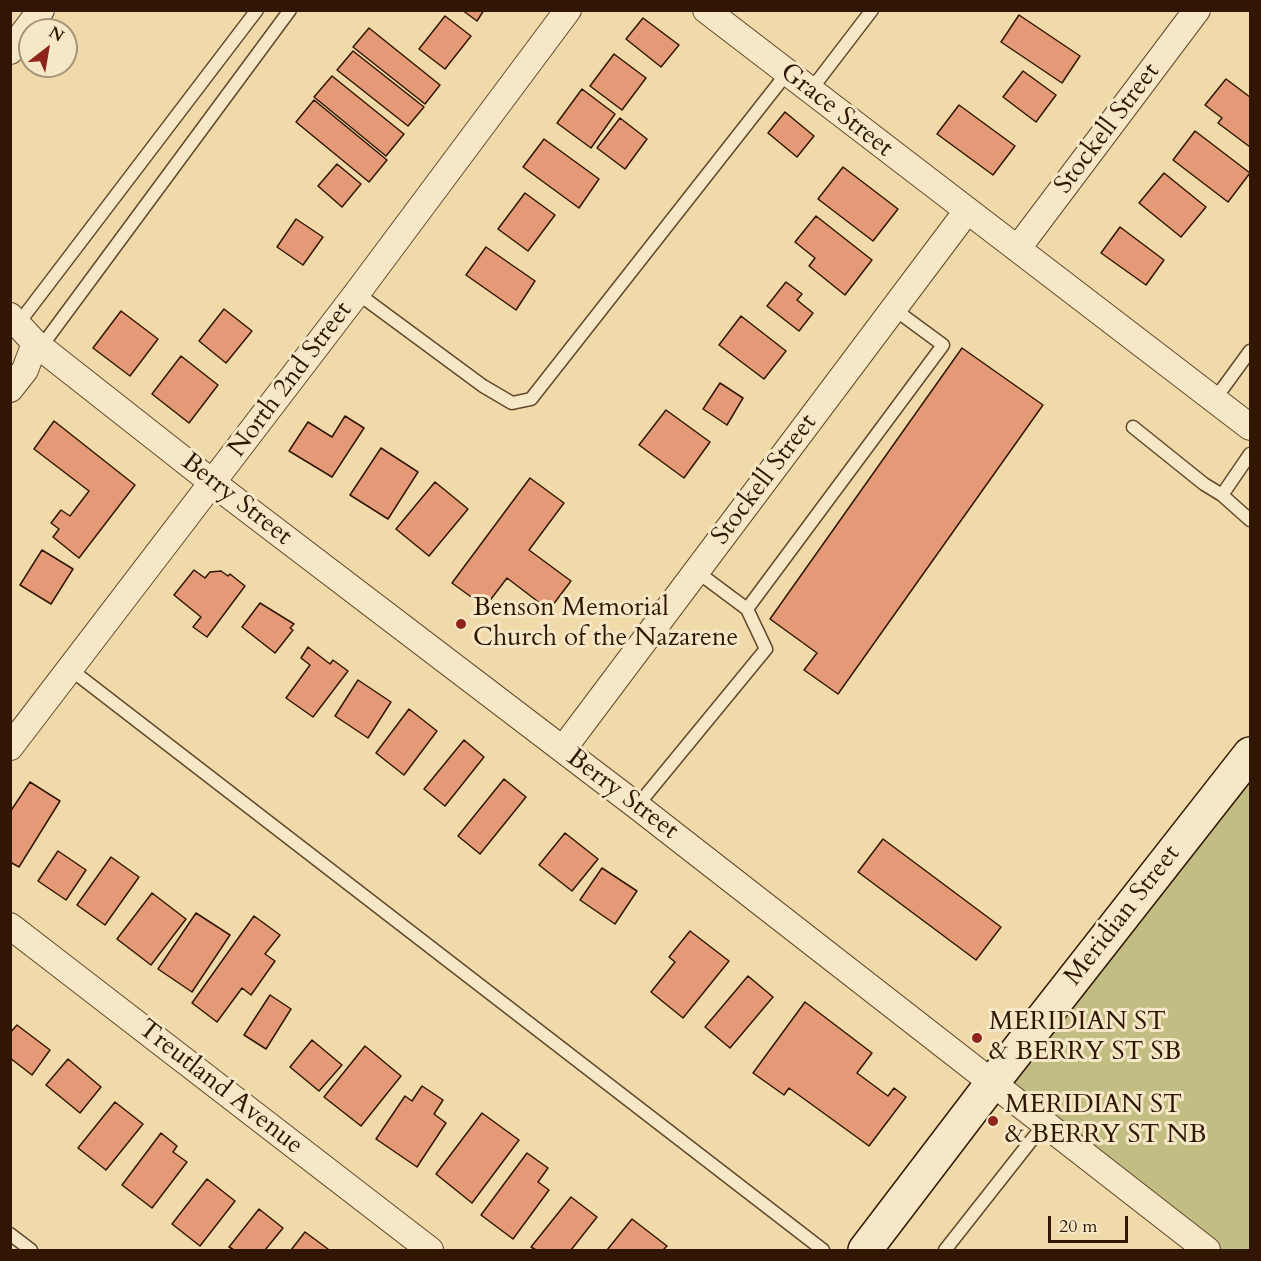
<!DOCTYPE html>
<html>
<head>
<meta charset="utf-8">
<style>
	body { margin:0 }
	#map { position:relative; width:1261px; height:1261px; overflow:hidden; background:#f1daa9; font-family:Cardo,serif }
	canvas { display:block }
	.frame { position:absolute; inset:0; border:12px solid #311703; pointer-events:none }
	.north { position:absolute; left:18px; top:18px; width:60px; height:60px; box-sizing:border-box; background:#f6e7c7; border:2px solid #a79479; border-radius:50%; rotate:31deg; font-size:16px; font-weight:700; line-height:24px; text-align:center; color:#311703 }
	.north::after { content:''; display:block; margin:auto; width:21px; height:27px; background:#8f2418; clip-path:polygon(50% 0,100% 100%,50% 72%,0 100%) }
	.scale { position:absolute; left:1048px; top:1216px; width:80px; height:27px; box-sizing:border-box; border:3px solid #311703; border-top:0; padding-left:8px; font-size:18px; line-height:21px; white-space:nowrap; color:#311703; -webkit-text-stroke:4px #f6e7c7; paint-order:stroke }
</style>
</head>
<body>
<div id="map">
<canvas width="1261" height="1261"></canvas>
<div class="frame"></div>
<div class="north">N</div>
<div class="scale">20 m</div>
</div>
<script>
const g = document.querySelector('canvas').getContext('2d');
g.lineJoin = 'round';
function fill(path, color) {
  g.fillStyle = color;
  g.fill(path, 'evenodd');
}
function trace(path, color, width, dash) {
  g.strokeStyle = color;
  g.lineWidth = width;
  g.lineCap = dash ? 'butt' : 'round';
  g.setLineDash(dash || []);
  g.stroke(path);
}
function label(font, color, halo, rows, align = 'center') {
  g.font = font + ' Cardo,serif';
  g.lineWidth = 6;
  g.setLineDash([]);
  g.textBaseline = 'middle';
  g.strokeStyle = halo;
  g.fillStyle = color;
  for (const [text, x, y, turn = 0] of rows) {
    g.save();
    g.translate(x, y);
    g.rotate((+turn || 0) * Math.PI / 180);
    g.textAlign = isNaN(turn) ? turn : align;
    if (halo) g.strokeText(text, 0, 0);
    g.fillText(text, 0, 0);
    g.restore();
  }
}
fill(new Path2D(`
	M1250 754V1250H1207L993 1082Z`), '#c2bd82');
const building = new Path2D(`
	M462 10H484L477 21Z
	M1019 15 1080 56 1062 83 1001 42Z
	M445 16 471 36 445 69 419 49Z
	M643 18 679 45 661 67 626 39Z
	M369 28 440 85 425 104 353 47Z
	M353 51 424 107 408 126 337 70Z
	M614 54 646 78 622 110 590 86Z
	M1023 71 1056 95 1036 122 1003 97Z
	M332 76 404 134 386 156 314 97Z
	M1226 79 1250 97V147L1218 123 1222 118 1205 105Z
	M582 89 615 114 591 148 557 123Z
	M314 100 387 160 369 182 296 122Z
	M959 105 1015 146 993 175 937 134Z
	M785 112 814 136 797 157 768 133Z
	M620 118 647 139 625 169 597 148Z
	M1195 131 1250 173 1228 202 1173 160Z
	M544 139 599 179 579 208 523 167Z
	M337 164 361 184 342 207 318 186Z
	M843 167 898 209 873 241 818 199Z
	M1164 173 1206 207 1181 237 1139 203Z
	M525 193 555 215 528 251 498 229Z
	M816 216 872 260 845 295 809 266 815 258 795 242Z
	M296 219 323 237 303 265 277 247Z
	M1120 227 1164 260 1146 285 1101 253Z
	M486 247 535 281 516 310 466 275Z
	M786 282 802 294 797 300 813 313 799 331 767 306Z
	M224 309 252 331 226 363 199 341Z
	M121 311 158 339 130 376 93 348Z
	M741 316 786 351 764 379 719 345Z
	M962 348 1043 405 838 694 804 670 817 653 770 619Z
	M181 356 218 385 189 423 152 394Z
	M720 383 743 398 727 425 703 409Z
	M666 410 710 442 684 478 639 445Z
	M345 416 364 428 332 477 289 451 308 422 332 437Z
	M54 421 135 485 79 558 53 537 59 529 51 523 61 510 70 516 89 491 34 449Z
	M381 448 418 472 388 519 350 495Z
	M530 478 564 503 529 550 571 581 549 610 507 578 485 607 452 583Z
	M435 482 468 509 429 556 396 529Z
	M42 550 73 569 51 604 20 585Z
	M194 570 205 578 210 572 221 571 228 576 230 574 245 586 207 637 193 627 201 617 174 595Z
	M260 603 294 624 290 628 293 630 275 653 242 627Z
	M308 647 330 664 333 660 348 671 313 717 286 698 310 665 301 658Z
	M358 680 391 702 368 738 335 716Z
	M409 709 437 731 404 775 376 753Z
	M464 740 484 757 445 806 424 789Z
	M504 779 526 797 480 854 458 836Z
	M30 782 60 801 19 867 10 862V812Z
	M565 833 598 859 572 891 539 865Z
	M883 839 1001 927 976 960 858 872Z
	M58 851 86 870 66 900 38 881Z
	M111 857 139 877 105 925 77 905Z
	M602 868 637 891 615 924 580 900Z
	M152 893 186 919 151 965 117 939Z
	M196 913 230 935 192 992 158 969Z
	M254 916 280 935 265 954 275 961 251 995 242 988 217 1022 192 1003Z
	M690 931 729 961 683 1018 651 992 675 962 669 957Z
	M748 976 773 997 730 1048 705 1027Z
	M270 995 291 1009 266 1049 244 1035Z
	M805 1002 872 1053 857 1073 888 1096 894 1088 906 1097 869 1146 789 1088 784 1095 753 1073Z
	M17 1025 50 1050 32 1075 10 1058V1033Z
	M312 1040 342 1065 319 1091 290 1067Z
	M365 1046 401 1076 361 1126 324 1097Z
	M68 1059 101 1087 80 1113 46 1085Z
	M422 1086 443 1100 434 1114 446 1123 417 1167 376 1139 405 1096 412 1101Z
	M115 1102 143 1124 106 1170 78 1148Z
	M482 1113 519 1140 472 1203 436 1174Z
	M161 1133 177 1146 173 1152 187 1162 152 1208 122 1185Z
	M527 1153 548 1168 538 1182 549 1190 513 1239 481 1215Z
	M207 1179 235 1201 200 1246 172 1224Z
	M571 1197 597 1217 571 1250H536L531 1247Z
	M259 1209 283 1228 265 1250H234L229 1247Z
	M632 1219 667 1246 663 1250H607Z
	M305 1232 328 1249 327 1250H291Z`);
fill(building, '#e49a76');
trace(building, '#311703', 1.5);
const lane = new Path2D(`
	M810 91 872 10
	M357 293 483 386 512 403 531 399 787 73
	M18 324 257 10
	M41 347 290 10
	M1215 399 1250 351
	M1133 427 1204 484 1222 495
	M1250 454 1222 495 1250 520
	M696 571 747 609
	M70 669 823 1250
	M637 806 766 649 747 609 943 345 894 309
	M10 1234 31 1250
	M945 1250 1045 1123`);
const street = new Path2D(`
	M706 10 1250 427
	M10 51 41 10
	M1018 248 1197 10
	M10 316 35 343 213 483 637 806 1207 1250
	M10 389 25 370 35 343
	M10 747 357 293 568 10
	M563 749 967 211
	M10 926 430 1250`);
const secondary = new Path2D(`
	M865 1250 993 1082 1250 754`);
trace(lane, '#61482c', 15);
trace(street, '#61482c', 28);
trace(secondary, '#311703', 36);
trace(lane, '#f6e7c7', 12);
trace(street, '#f6e7c7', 26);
trace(secondary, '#f6e7c7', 33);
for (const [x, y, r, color] of [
	[461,624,6,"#8f2418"],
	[977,1038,6,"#8f2418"],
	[993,1121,6,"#8f2418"]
]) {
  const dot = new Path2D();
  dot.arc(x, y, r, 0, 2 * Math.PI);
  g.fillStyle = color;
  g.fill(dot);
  trace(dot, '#f6e7c7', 2);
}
label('26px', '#311703', '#f6e7c7', [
	["Grace Street",836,111,38],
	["Stockell Street",1108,129,-53],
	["North 2nd Street",291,380,-53],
	["Stockell Street",765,480,-53],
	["Berry Street",236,500,38],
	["Berry Street",622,795,37],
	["Meridian Street",1123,916,-52],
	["Treutland Avenue",220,1088,38]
]);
label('26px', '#311703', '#f6e7c7', [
	["Benson Memorial",473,609],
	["Church of the Nazarene",473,639],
	["MERIDIAN ST",989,1023],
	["& BERRY ST SB",989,1053],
	["MERIDIAN ST",1005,1106],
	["& BERRY ST NB",1005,1136]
], 'left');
</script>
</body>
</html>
